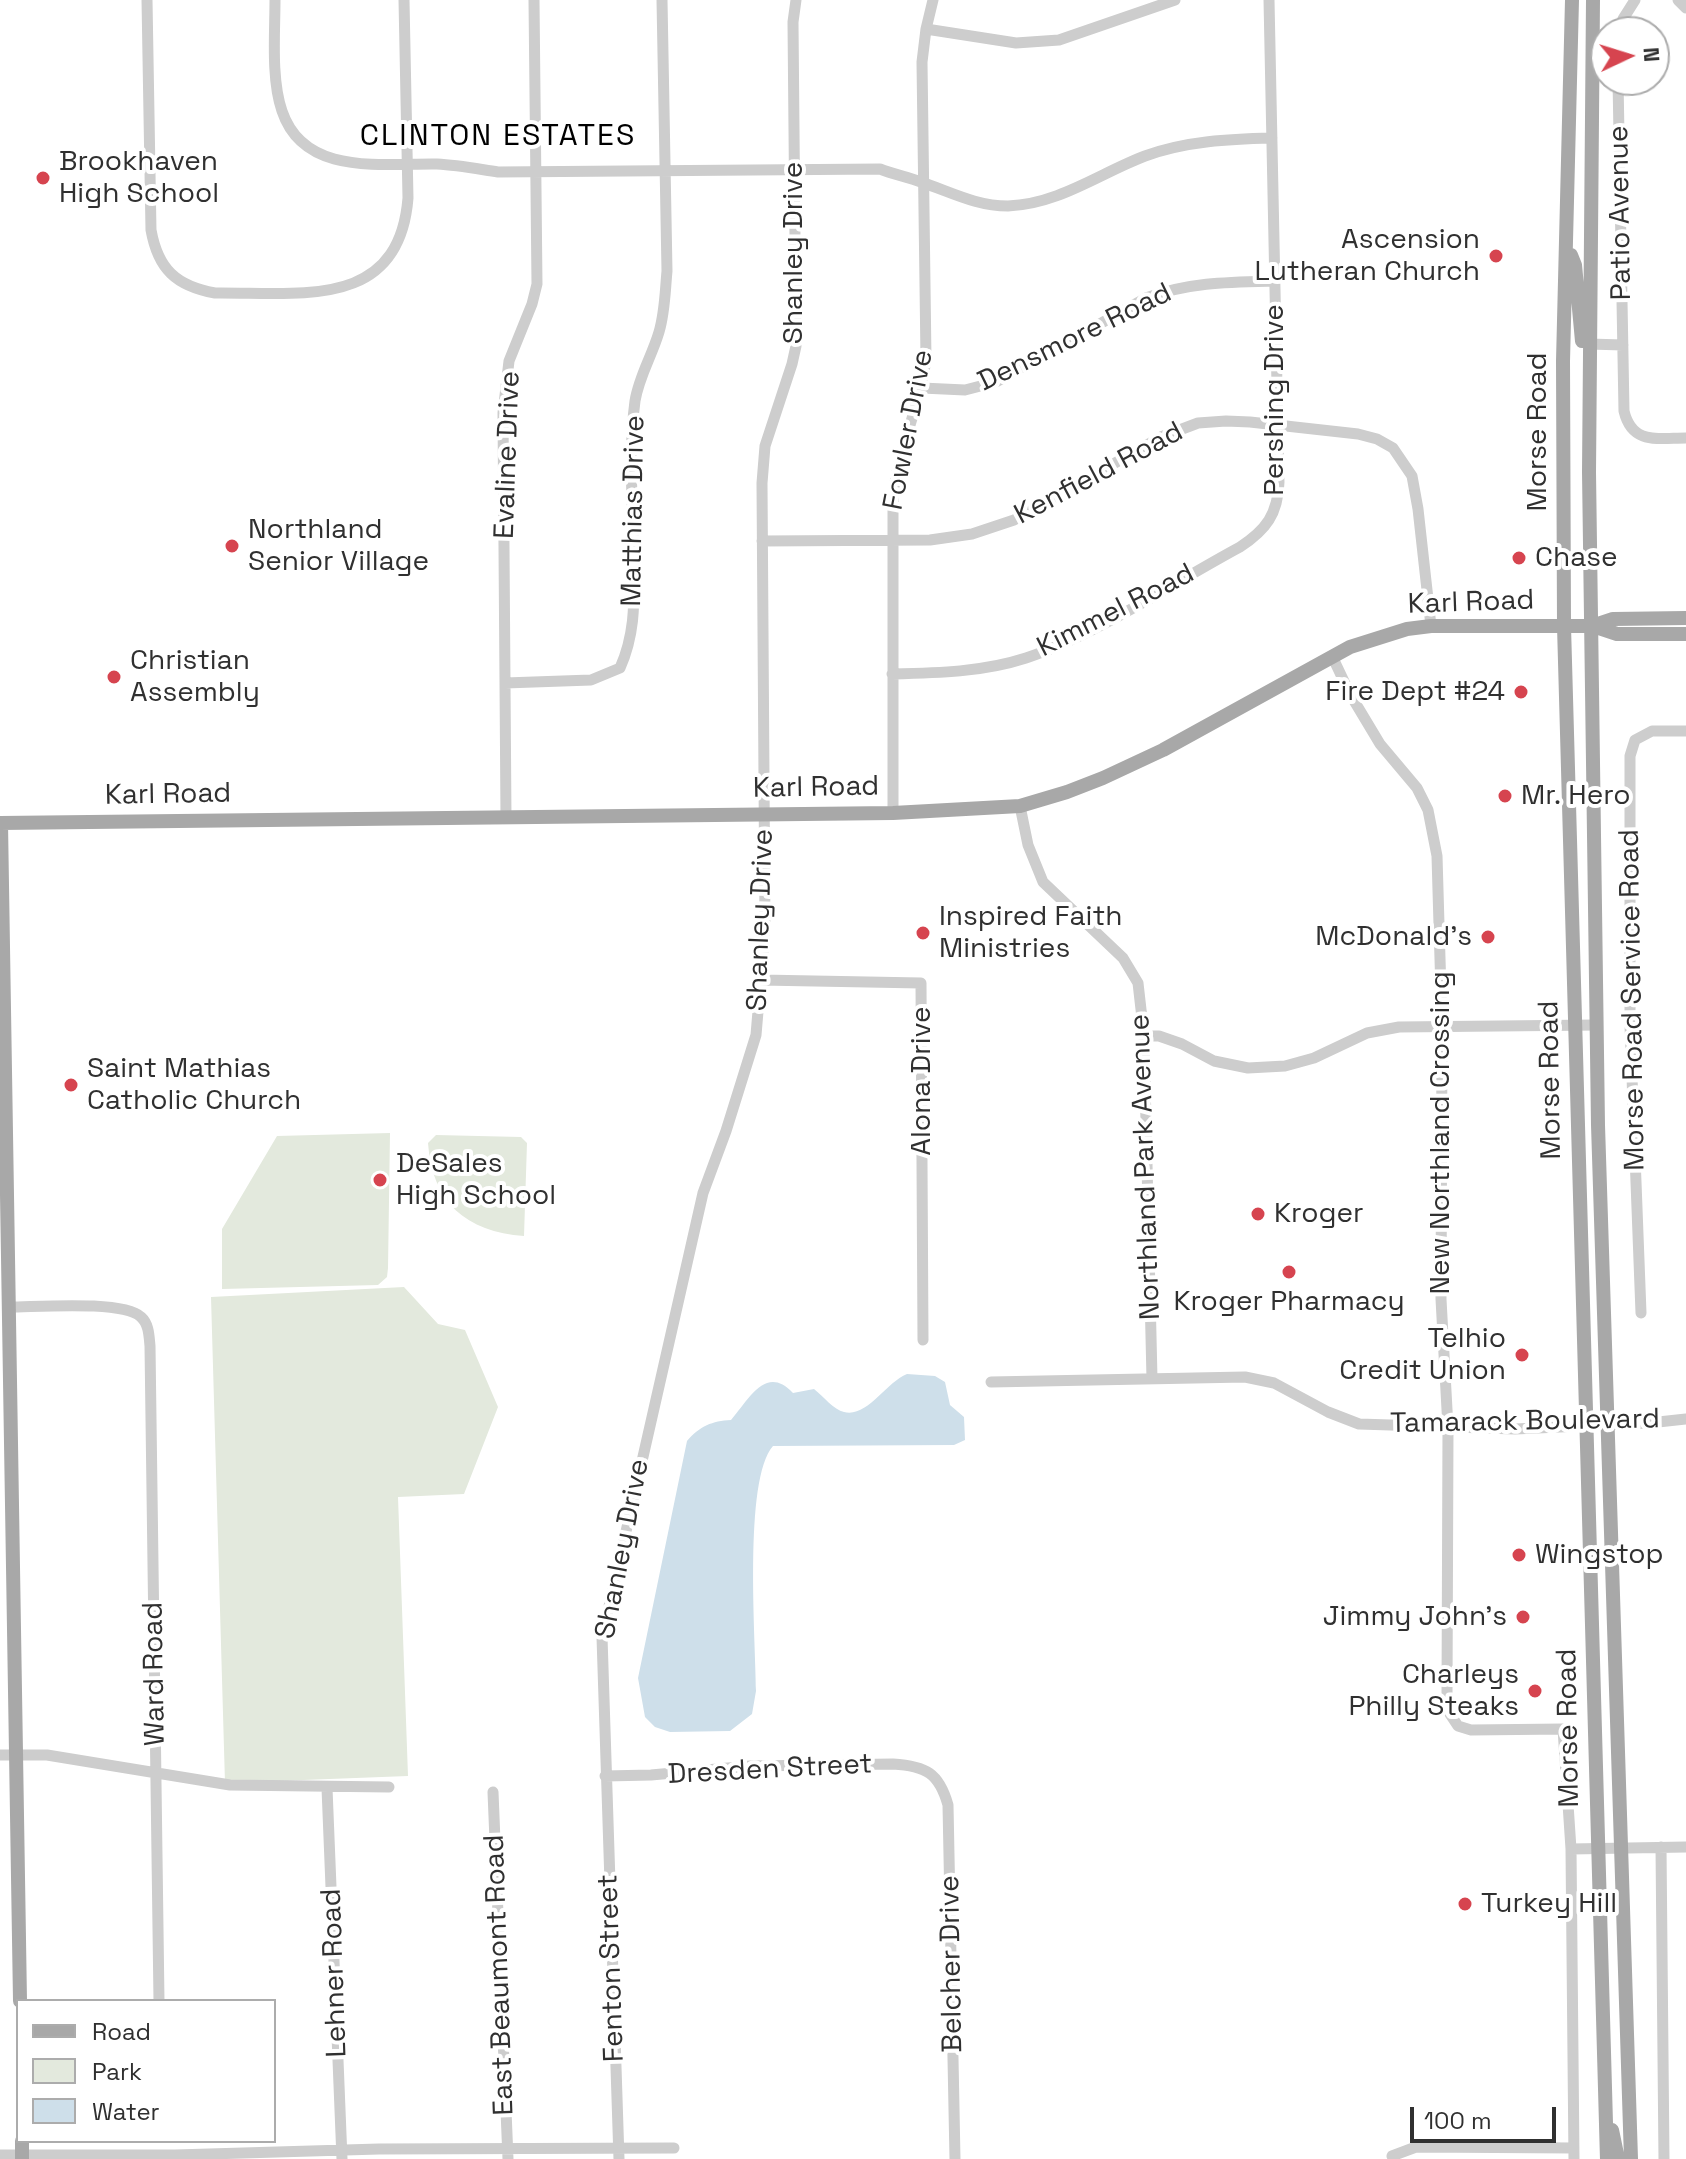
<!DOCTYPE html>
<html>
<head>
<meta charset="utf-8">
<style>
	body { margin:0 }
	#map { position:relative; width:1686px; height:2159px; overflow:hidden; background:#fff; font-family:"Space Grotesk",sans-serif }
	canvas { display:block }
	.legend { position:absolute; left:16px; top:1999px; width:260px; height:144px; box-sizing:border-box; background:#fff; border:2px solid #acacac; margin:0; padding:10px 14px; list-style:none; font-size:24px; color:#303030 }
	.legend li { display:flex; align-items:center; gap:16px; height:40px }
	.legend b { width:40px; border:2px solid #acacac }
	.north { position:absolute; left:1590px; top:16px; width:80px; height:80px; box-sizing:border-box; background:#fff; border:2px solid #acacac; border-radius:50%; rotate:86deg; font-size:22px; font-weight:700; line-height:32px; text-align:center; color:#303030 }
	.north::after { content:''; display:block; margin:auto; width:28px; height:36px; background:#d6444f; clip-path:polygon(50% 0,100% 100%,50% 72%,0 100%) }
	.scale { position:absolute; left:1410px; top:2107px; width:146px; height:36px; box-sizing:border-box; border:4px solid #303030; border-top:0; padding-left:10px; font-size:24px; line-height:28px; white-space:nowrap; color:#303030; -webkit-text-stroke:6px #fff; paint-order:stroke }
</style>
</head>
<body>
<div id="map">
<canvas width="1686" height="2159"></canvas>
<ul class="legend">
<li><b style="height:10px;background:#a8a8a8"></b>Road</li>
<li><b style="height:22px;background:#e3e9dd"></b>Park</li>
<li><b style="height:22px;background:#cedfea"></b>Water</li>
</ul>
<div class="north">N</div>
<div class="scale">100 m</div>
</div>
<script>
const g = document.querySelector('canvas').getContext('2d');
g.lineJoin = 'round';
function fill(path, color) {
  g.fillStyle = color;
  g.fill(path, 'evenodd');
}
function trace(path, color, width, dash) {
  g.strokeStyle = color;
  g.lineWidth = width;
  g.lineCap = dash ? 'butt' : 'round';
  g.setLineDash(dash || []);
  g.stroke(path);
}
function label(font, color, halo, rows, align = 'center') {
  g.font = font + ' "Space Grotesk",sans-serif';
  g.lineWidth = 8;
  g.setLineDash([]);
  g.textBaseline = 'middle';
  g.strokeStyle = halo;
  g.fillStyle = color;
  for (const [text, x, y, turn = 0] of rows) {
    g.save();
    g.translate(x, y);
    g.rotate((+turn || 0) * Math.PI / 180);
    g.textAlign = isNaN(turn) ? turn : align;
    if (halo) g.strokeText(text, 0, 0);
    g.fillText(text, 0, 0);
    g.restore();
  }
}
fill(new Path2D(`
	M390 1133 388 1268 387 1277 378 1285 222 1289V1229L277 1136Z
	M436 1135 521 1137 527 1143 524 1236C466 1232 432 1202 428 1143Z
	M404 1287 438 1324 465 1330 498 1407 464 1494 398 1497 408 1776 225 1783 211 1297Z`), '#e3e9dd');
fill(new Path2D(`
	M907 1374 935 1376 945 1382 950 1405 964 1417 965 1440 954 1445 773 1446C743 1480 756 1641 756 1691L752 1714 730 1731 670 1732 655 1727 645 1717 638 1678 687 1441C700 1426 712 1421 731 1420 749 1399 766 1364 793 1393L814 1389C823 1396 834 1410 844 1412 867 1418 885 1383 907 1374Z`), '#cedfea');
trace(new Path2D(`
	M147 0 151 230C158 269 176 286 215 293 299 292 399 311 408 198L404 0
	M275 0C275 33 271 79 282 111 304 177 383 163 437 164 458 165 478 169 498 172L880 169C893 174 907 177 921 182 951 192 976 206 1008 206 1059 204 1100 173 1145 156 1186 141 1230 139 1272 138
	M1678 0 1686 8
	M926 29 1016 43 1059 40 1175 0
	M1619 32 1623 19 1635 0
	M1618 80 1624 411C1632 445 1658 438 1686 438
	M1589 344 1623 345
	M922 388 965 390 996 382 1146 298C1189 282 1230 282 1275 281
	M762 541 930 540 972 534 1014 520 1161 437 1198 423 1226 421 1250 422 1358 434 1377 439 1393 448 1412 476 1418 509 1431 626
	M1332 656 1350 694 1380 744 1417 788 1428 810 1437 856 1442 1027 1441 1299 1448 1428 1447 1693 1450 1714 1458 1726 1471 1730 1563 1729 1571 1849
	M892 674C938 673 983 672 1026 658 1098 634 1173 583 1240 547 1266 530 1278 514 1279 482L1269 0
	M505 683 591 680 620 668C636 632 634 600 634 560 633 508 628 453 635 401 639 376 652 356 659 332 665 312 665 292 667 271L662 0
	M1020 806 1028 845 1043 882 1123 958 1138 983 1144 1036 1152 1379
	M893 813V497C898 449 920 407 926 359L922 62 926 29 933 0
	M506 818 503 413 509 361 532 304 537 284 534 0
	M761 980 921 983 923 1340
	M1144 1036H1159L1182 1044 1214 1061 1248 1068 1285 1066 1314 1058 1367 1033 1399 1027 1597 1025
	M10 1307C37 1307 123 1300 141 1317 149 1324 149 1336 150 1346L159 2001
	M1641 1313 1630 1025V756L1635 740 1652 731H1686
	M991 1382 1245 1377 1274 1383 1328 1412 1359 1424 1515 1429 1649 1423 1686 1419
	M0 1755H47L230 1785 389 1787
	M605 1776 651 1775 750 1766 893 1764C926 1766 939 1773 948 1805L955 2159
	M327 1788 342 2159
	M493 1792 508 2159
	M1661 1847 1664 2159
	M0 2155H175L379 2149 674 2148
	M1392 2156 1416 2147 1574 2148
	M619 2159 602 1637 703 1193 726 1131 756 1035 765 928 762 483 765 446 792 364 796 346 793 22 796 0
	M1574 2159 1571 1849 1686 1847`), '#cdcdcd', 11);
trace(new Path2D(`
	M1572 0 1563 361 1564 626 1607 2159
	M1593 0 1589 472 1598 1125 1631 2159
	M1571 255 1575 265 1582 341
	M1593 626 1617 634H1686
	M0 823 893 813 1020 806 1067 792 1103 778 1163 750 1350 647 1407 629 1431 626H1592L1613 619 1686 618
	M1 823 20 2001
	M1612 2130 1618 2159
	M22 2141V2159`), '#a8a8a8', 14);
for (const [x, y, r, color] of [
	[43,178,8,"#d6444f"],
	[1496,256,8,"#d6444f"],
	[232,546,8,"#d6444f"],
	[1519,558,8,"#d6444f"],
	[114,677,8,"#d6444f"],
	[1521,692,8,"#d6444f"],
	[1505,796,8,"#d6444f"],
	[923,933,8,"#d6444f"],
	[1488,937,8,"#d6444f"],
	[71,1085,8,"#d6444f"],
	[380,1180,8,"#d6444f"],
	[1258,1214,8,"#d6444f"],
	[1289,1272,8,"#d6444f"],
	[1522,1355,8,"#d6444f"],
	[1519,1555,8,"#d6444f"],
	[1523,1617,8,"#d6444f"],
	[1535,1691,8,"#d6444f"],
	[1465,1904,8,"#d6444f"]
]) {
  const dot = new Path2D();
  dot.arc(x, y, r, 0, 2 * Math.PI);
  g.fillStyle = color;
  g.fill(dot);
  trace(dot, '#fff', 3);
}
label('28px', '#303030', '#fff', [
	["Brookhaven",59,162],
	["High School",59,194],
	["Ascension",1480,240,"right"],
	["Lutheran Church",1480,272,"right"],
	["Northland",248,530],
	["Senior Village",248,562],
	["Chase",1535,558],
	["Christian",130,661],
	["Assembly",130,693],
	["Fire Dept #24",1505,692,"right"],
	["Mr. Hero",1521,796],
	["Inspired Faith",939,917],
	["Ministries",939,949],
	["McDonald's",1472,937,"right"],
	["Saint Mathias",87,1069],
	["Catholic Church",87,1101],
	["DeSales",396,1164],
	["High School",396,1196],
	["Kroger",1274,1214],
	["Kroger Pharmacy",1289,1302,"center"],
	["Telhio",1506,1339,"right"],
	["Credit Union",1506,1371,"right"],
	["Wingstop",1535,1555],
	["Jimmy John's",1507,1617,"right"],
	["Charleys",1519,1675,"right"],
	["Philly Steaks",1519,1707,"right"],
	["Turkey Hill",1481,1904]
], 'left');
label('28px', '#303030', '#fff', [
	["Patio Avenue",1621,213,-91],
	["Shanley Drive",794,253,-90],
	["Densmore Road",1075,338,-26],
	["Pershing Drive",1275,400,-90],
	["Fowler Drive",909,430,-79],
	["Morse Road",1538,432,-90],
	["Evaline Drive",508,455,-88],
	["Kenfield Road",1099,474,-28],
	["Matthias Drive",634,511,-89],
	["Karl Road",1471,603,-2],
	["Kimmel Road",1116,611,-27],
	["Karl Road",816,788,-1],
	["Karl Road",168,795,-1],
	["Shanley Drive",761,920,-88],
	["Morse Road Service Road",1633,1000,-91],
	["Morse Road",1551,1080,-91],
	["Alona Drive",922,1081,-90],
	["New Northland Crossing",1441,1133,-90],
	["Northland Park Avenue",1146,1167,-92],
	["Tamarack Boulevard",1525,1422,-1],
	["Shanley Drive",623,1549,-79],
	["Ward Road",155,1674,-91],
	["Morse Road",1569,1728,-91],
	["Dresden Street",770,1770,-3],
	["Belcher Drive",952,1964,-91],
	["Fenton Street",612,1968,-92],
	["Lehner Road",335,1973,-92],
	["East Beaumont Road",500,1975,-92]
]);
g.letterSpacing = '2px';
label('30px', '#000', '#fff', [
	["CLINTON ESTATES",498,137]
]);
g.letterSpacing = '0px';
</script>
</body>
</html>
